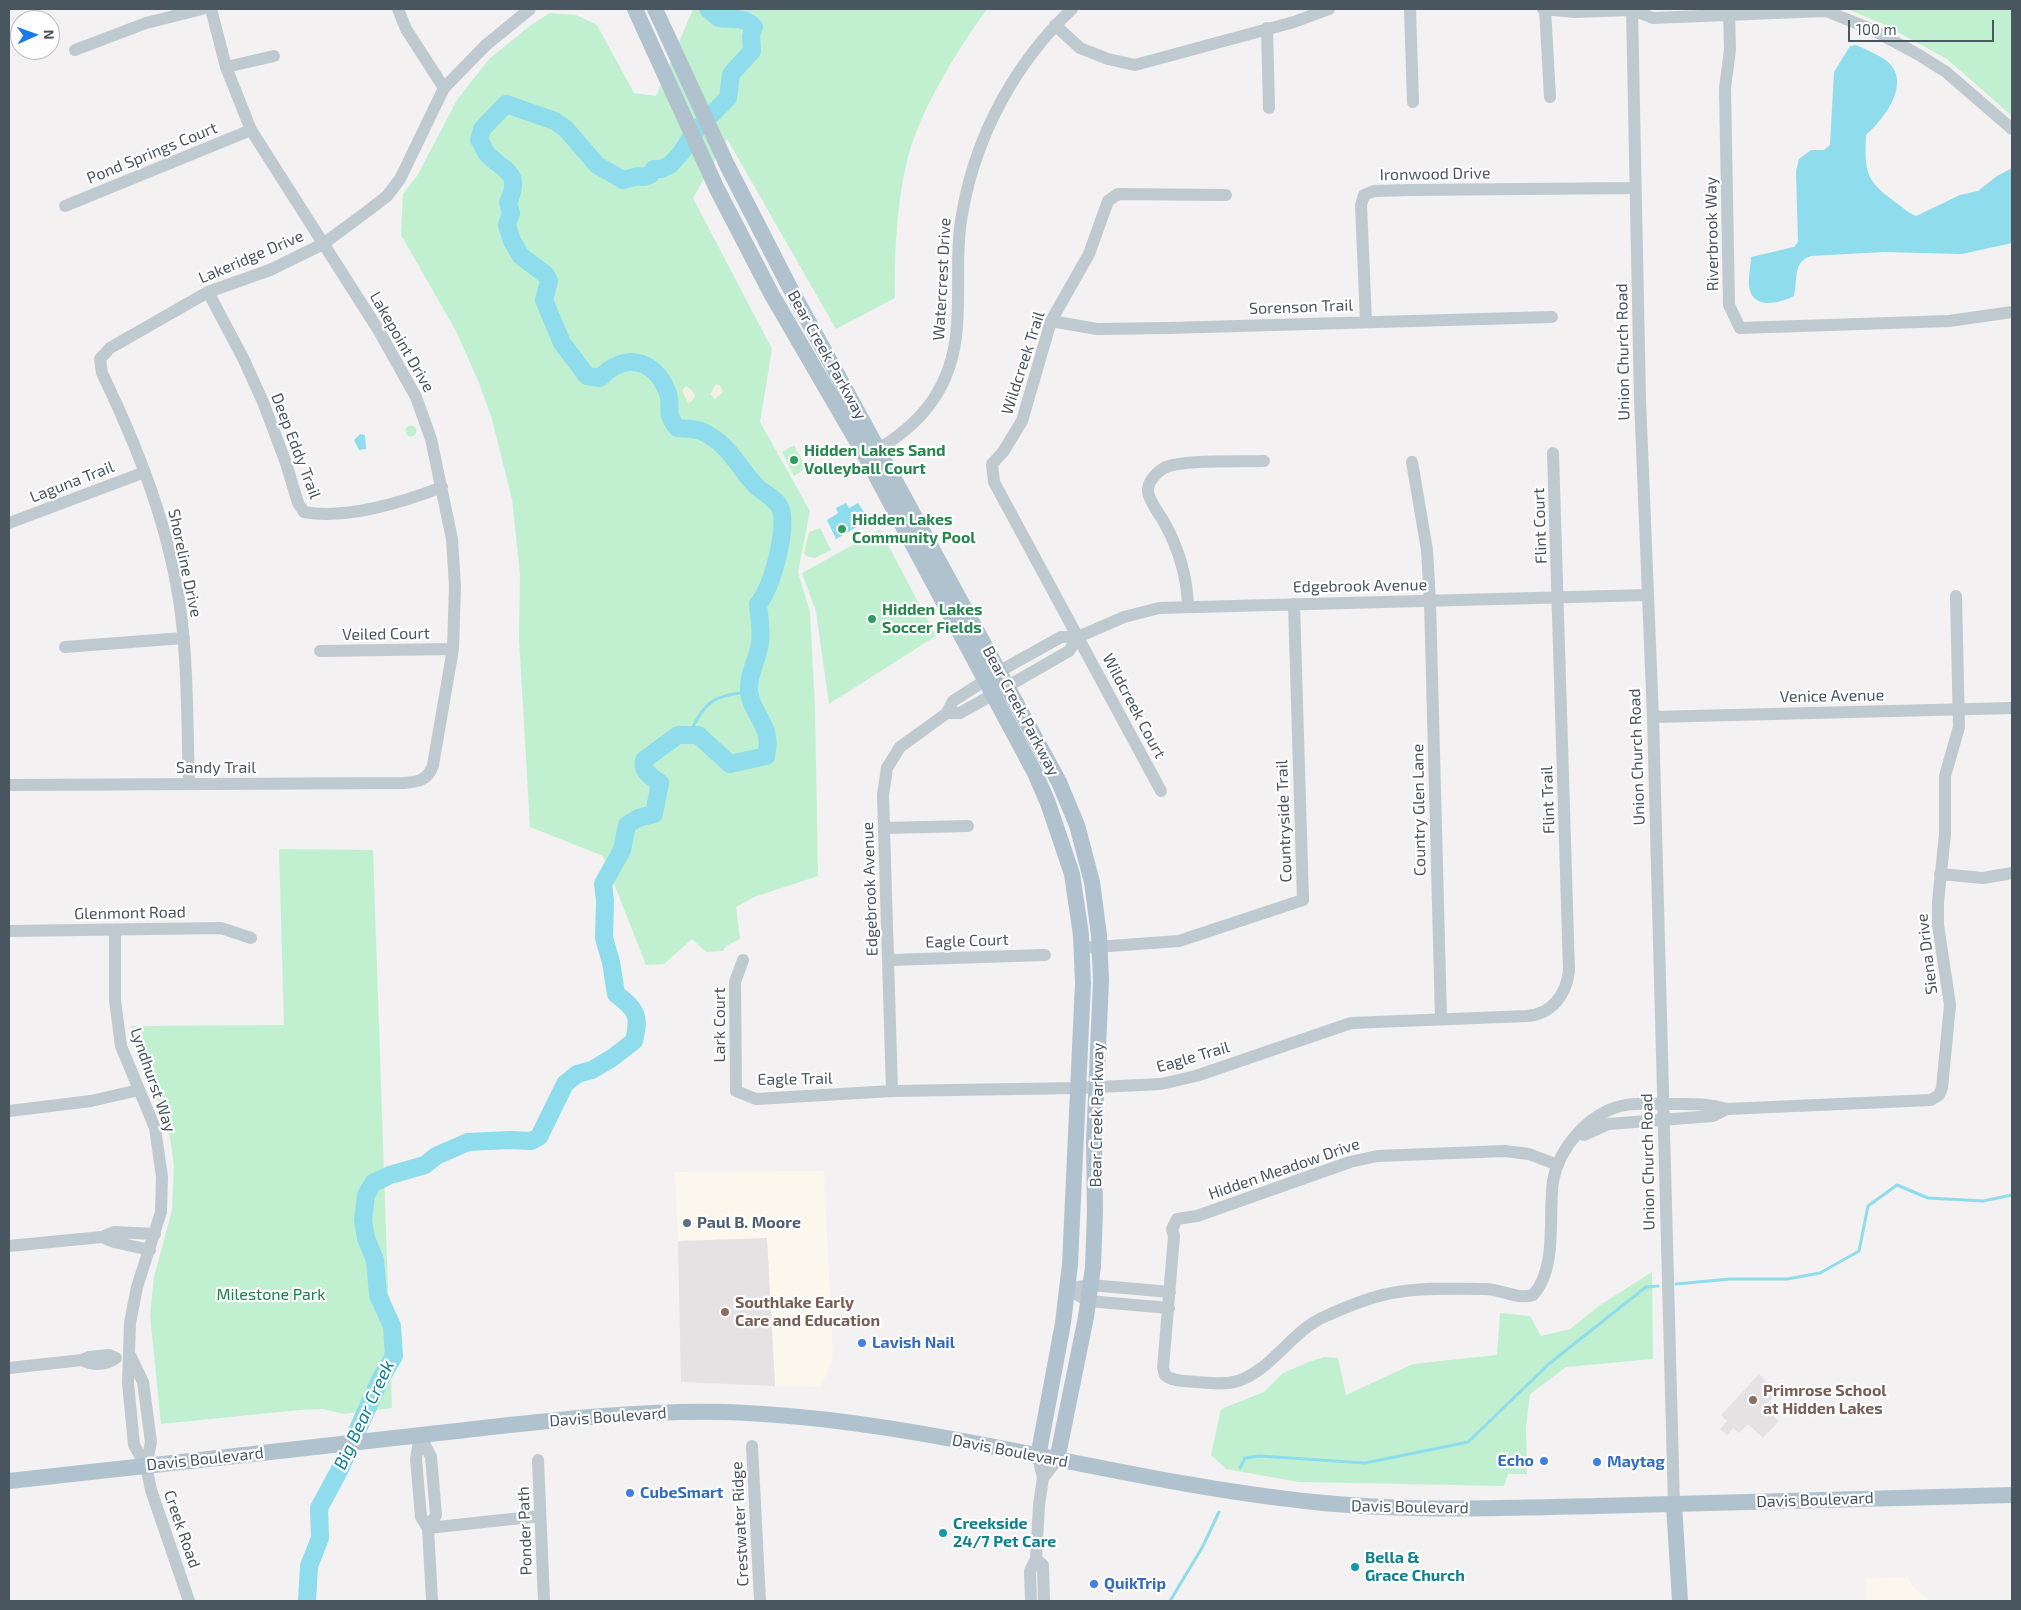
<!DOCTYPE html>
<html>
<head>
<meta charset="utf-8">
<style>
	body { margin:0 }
	#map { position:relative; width:2021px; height:1610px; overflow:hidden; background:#f3f1f1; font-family:"Exo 2",sans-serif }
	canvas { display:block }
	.frame { position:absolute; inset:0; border:10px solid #49555f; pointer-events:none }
	.north { position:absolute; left:10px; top:10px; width:50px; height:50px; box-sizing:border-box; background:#fff; border:1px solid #b6bbbf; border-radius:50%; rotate:88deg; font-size:14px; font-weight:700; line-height:20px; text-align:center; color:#49555f }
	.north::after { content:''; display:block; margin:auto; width:18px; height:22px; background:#1a7be4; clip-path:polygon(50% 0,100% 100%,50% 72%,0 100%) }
	.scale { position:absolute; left:1848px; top:20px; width:146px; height:22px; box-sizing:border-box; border:2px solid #49555f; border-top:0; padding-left:6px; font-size:15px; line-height:18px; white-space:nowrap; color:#49555f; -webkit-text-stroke:4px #fff; paint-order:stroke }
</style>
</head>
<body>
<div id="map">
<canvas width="2021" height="1610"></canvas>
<div class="frame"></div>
<div class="north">N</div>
<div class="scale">100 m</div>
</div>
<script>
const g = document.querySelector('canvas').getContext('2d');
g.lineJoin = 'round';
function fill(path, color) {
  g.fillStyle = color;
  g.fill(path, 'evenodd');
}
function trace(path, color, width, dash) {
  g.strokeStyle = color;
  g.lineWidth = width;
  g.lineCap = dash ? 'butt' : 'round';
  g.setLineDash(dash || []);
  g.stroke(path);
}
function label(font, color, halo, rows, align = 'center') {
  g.font = font + ' "Exo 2",sans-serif';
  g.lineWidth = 4.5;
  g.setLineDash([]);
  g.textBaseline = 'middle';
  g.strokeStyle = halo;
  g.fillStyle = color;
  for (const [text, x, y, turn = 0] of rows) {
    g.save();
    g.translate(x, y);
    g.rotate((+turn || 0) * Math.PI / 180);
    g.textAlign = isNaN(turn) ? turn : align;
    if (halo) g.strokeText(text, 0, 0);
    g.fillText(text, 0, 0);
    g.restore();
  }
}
fill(new Path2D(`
	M824 1171 833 1358 821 1387 775 1386 767 1238 678 1241 675 1172Z
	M1908 1577 1912 1585 1930 1601H1866V1579Z`), '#fcf7ec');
fill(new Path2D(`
	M767 1238 775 1386 681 1382 678 1241Z
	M1759 1374 1778 1392 1764 1407 1779 1421 1763 1438 1748 1424 1739 1433 1733 1428 1727 1435 1720 1429 1727 1421 1721 1415Z`), '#e4e2e3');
fill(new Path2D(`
	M693 9H987C957 51 922 106 908 157 897 199 894 256 895 298L836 329 727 139 693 198 772 349 760 422 810 511 798 572 810 612 815 707 818 876 754 897 736 907 740 939 726 946 723 951 706 952 692 939 664 964 646 965 603 856 530 827 519 639 520 574 512 499 492 419 479 383 456 331 401 235 403 194 417 176 457 100 489 59 531 25 550 13 576 15 597 25 634 93 656 96Z
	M1847 9H2012V116L1947 59 1883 24Z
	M405.5 431a5.5 5.5 0 1 1 11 0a5.5 5.5 0 1 1-11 0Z
	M794 445 806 468 794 476 782 452Z
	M820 528 831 550 815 558 806 556 804 553 809 532Z
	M880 530 936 636 829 704 816 612 802 573Z
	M279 849 373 850 392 1408 343 1414 324 1409 300 1410 161 1424 150 1315 154 1277 172 1210 174 1166 170 1137 162 1109 139 1057 131 1026 284 1025Z
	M1652 1272 1653 1359 1566 1367 1530 1394 1526 1427 1527 1474H1508L1504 1486 1299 1482 1226 1469 1211 1455 1221 1409 1264 1392 1283 1373 1306 1363 1324 1357 1338 1358 1346 1395 1413 1364 1497 1355 1500 1313 1530 1316 1541 1336 1570 1329 1600 1305Z`), '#c1f0d1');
fill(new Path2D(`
	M716 384 720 385 723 392 715 399 710 394Z
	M686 386 692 390 695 396 691 402 688 403 682 390Z`), '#f4eee3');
fill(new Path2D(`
	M1856 45C1867 50 1882 56 1890 64 1910 86 1883 120 1866 135 1864 176 1867 181 1899 205 1905 209 1908 213 1916 216L1960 195 1978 191 1997 176 2012 168V243L1962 254 1883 252 1811 256C1792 262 1798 280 1794 296 1778 304 1751 310 1749 285 1748 279 1751 266 1751 257L1794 247 1798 242 1796 171 1799 159 1811 150H1824L1830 145 1834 72 1850 46Z
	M360 434 365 435 366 449 359 450 354 440Z
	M846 503 849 508 858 503 869 520 836 539 827 520 838 513 836 508Z`), '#8edcec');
trace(new Path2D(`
	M689 735C704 702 713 695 749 692
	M1676 1284 1730 1279H1787L1820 1273 1859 1251 1868 1206 1897 1185 1928 1198 1983 1201 2012 1195
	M1240 1468 1245 1458 1260 1456 1365 1463 1468 1442 1550 1363 1646 1287 1658 1286
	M1170 1601 1203 1546 1219 1512`), '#8edcec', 3);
trace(new Path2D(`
	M307 1601 309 1566 320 1538 319 1508 339 1471 381 1378 394 1356 392 1326 378 1295 375 1260 366 1238 363 1221 366 1195 373 1183 390 1175 425 1165 436 1156 468 1142 510 1140 531 1141 539 1137 565 1084 577 1074 592 1070 612 1058 634 1041C640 1015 637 1010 616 994L611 962 604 938 605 900 603 884 622 850 627 825 638 818 654 814 660 783C652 777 641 772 644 760L678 735H698L730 764 766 756C774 725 751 715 749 691 748 673 758 659 760 643 762 631 759 616 758 604 772 588 787 531 781 510 777 498 764 494 756 486 738 467 729 444 703 432 695 428 686 429 677 428 663 410 674 407 667 391 654 359 624 352 600 378L587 376 562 343 544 300 549 281 546 275 521 256 512 241 507 225 511 213 508 203C521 174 508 173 489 156 484 152 483 144 479 140L482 129 506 104 555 121 566 129 597 165 623 180 638 176 643 177 650 175 654 169H661L670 165 681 153 696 130 728 98 731 74 752 51 751 36 754 27C745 16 731 20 719 18L708 9`), '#8edcec', 18);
trace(new Path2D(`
	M398 9 406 29 444 88
	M1410 9 1413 102
	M1543 9 1575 12 1632 10 1653 18 1825 11
	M1545 9 1550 97
	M1632 9 1640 400 1653 717 1674 1505
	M1729 9 1730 50 1725 88 1729 305 1740 328 1949 321 2012 312
	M1821 9 1871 29 1919 55 1946 72 2012 129
	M1055 25 1080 48 1108 59 1135 65 1294 22 1329 9
	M1267 28 1269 108
	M75 50 146 23 202 9
	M226 67 274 56
	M65 206 251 130
	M208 292 243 358 263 402 286 463 298 503 304 512C345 520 404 502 442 487
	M1051 321 1097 329 1169 328 1552 317
	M1366 322 1361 205 1364 195 1374 191 1411 190 1635 188
	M870 454C922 425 953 387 957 326 960 286 955 248 963 209 977 133 1016 62 1072 9
	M1412 462 1427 550 1430 601 1441 1018
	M9 523 145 472
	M1188 606C1187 576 1179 549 1164 522 1159 513 1150 503 1148 492 1147 482 1156 473 1164 468 1183 459 1241 462 1264 461
	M65 647 184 638
	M320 651 453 649
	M947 713H960L994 694 1069 651 1078 637
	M1653 717 2012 708
	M189 784C187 727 188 670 181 614 170 529 139 450 102 373L100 359 110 348 208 292 270 270 323 244 369 210 387 196 400 179 444 88 486 45 530 9
	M9 785 404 783C419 782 428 780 433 765L453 649 455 586 452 539 431 439 416 397 379 331 251 130 226 67 211 9
	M1161 791 994 482 992 464 1003 452 1022 421 1051 321 1089 254 1108 201 1118 194 1226 195
	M884 828 968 826
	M1940 874 1983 878 2012 873
	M115 930V1000L121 1046 155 1128 162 1177 161 1212 137 1287 130 1323 128 1383 134 1445 146 1466 151 1490 189 1601
	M9 931 221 928 251 938
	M1082 948 1179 941 1303 900 1294 604
	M743 960 735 982 736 1091 756 1099 892 1091 1078 1088 1161 1084 1196 1076 1351 1023 1527 1016C1552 1014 1566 995 1569 971L1553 453
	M890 960 1045 955
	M892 1091 883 795 887 768 900 747 947 713 953 701 1000 671 1061 637H1078L1124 617 1159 608 1647 595
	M9 1111 91 1101 139 1090
	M1584 1135 1608 1124 1713 1116 1727 1109
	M1558 1165 1529 1154 1505 1151 1377 1156 1350 1162 1197 1216 1177 1219 1172 1229 1174 1236 1163 1368 1165 1375C1173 1382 1187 1381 1197 1382 1211 1383 1225 1385 1238 1381 1272 1370 1292 1330 1326 1316 1348 1306 1374 1295 1398 1292 1426 1287 1457 1289 1485 1289 1501 1289 1517 1300 1533 1295 1558 1268 1548 1214 1553 1181 1559 1148 1588 1114 1621 1106 1637 1102 1655 1104 1671 1104 1691 1104 1707 1103 1727 1109L1931 1100 1939 1095 1942 1088 1950 1005 1938 925V902L1945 834V776L1959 727 1956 596
	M102 1237 114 1242 150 1250
	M9 1246 102 1237 114 1232 155 1234
	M1068 1289 1088 1301 1169 1308
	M1068 1289 1090 1285 1170 1292
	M109 1355 116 1358C106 1365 93 1366 82 1360L89 1357Z
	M131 1357 143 1382 151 1442 146 1466
	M9 1368 82 1360
	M420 1435 416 1459 421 1517 428 1528 432 1601
	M420 1435 431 1457 436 1515 428 1528
	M752 1446 760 1601
	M1038 1457 1043 1478 1057 1460
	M538 1460 544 1601
	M428 1528 540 1516
	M1036 1559 1039 1505 1043 1478
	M1031 1601 1030 1571 1036 1559 1043 1565 1044 1601`), '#bfc9d0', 12);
trace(new Path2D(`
	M635 9 717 189 772 295 866 457 1035 773 1048 803 1072 874 1081 935 1083 983 1070 1264 1063 1323 1038 1457
	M655 9 727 165 789 286 1059 782 1077 825 1092 882 1099 935 1101 980 1094 1143 1095 1211 1093 1267 1086 1317 1057 1460
	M9 1481C146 1467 284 1450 421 1435 522 1424 622 1410 724 1412 924 1418 1116 1482 1314 1502 1408 1512 1503 1508 1597 1506 1736 1503 1874 1499 2012 1495
	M1674 1505 1680 1601`), '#b1c2cf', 16);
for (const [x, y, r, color] of [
	[794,460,5,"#2e9e5b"],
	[842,529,5,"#2e9e5b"],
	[872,619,5,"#2e9e5b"],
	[687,1223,5,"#5c6f8a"],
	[725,1312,5,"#8d6e63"],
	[862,1343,5,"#3f7fe0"],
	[1753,1400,5,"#8d6e63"],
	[1544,1461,5,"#3f7fe0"],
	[1597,1462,5,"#3f7fe0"],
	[630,1493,5,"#3f7fe0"],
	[943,1533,5,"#0f9aa8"],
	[1355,1567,5,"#0f9aa8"],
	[1094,1584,5,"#3f7fe0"]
]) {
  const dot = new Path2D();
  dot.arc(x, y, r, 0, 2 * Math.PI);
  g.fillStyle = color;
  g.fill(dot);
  trace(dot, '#fff', 2);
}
label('16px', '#49555f', '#fff', [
	["Pond Springs Court",152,153,-22],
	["Ironwood Drive",1435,174,-1],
	["Riverbrook Way",1712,234,-91],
	["Lakeridge Drive",251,257,-23],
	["Watercrest Drive",942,279,-87],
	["Sorenson Trail",1301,307,-2],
	["Lakepoint Drive",402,342,60],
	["Union Church Road",1623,352,-91],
	["Bear Creek Parkway",827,355,61],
	["Wildcreek Trail",1023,363,-72],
	["Deep Eddy Trail",296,446,69],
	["Laguna Trail",72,482,-21],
	["Flint Court",1540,526,-92],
	["Shoreline Drive",185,563,78],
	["Edgebrook Avenue",1360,586,-1],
	["Veiled Court",386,634,-1],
	["Venice Avenue",1832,696,-1],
	["Wildcreek Court",1134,706,62],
	["Bear Creek Parkway",1021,711,62],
	["Union Church Road",1637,757,-92],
	["Sandy Trail",216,768],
	["Flint Trail",1548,800,-92],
	["Country Glen Lane",1419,810,-91],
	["Countryside Trail",1284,821,-92],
	["Edgebrook Avenue",870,889,-92],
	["Glenmont Road",130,913,-1],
	["Eagle Court",967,941,-2],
	["Siena Drive",1927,954,-97],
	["Lark Court",720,1025,-90],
	["Eagle Trail",1193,1057,-16],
	["Eagle Trail",795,1079,-1],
	["Lyndhurst Way",153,1080,71],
	["Bear Creek Parkway",1097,1115,-89],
	["Union Church Road",1648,1162,-91],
	["Hidden Meadow Drive",1284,1169,-19],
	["Davis Boulevard",608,1417,-4],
	["Davis Boulevard",1010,1451,11],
	["Davis Boulevard",205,1459,-6],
	["Davis Boulevard",1815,1500,-2],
	["Davis Boulevard",1410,1507,1],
	["Crestwater Ridge",740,1524,-93],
	["Creek Road",182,1529,71],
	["Ponder Path",525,1531,-92]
]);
label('bold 16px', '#27864d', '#fff', [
	["Hidden Lakes Sand",804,451],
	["Volleyball Court",804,469],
	["Hidden Lakes",852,520],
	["Community Pool",852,538],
	["Hidden Lakes",882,610],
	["Soccer Fields",882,628]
], 'left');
label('bold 16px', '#4e5e75', '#fff', [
	["Paul B. Moore",697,1223]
], 'left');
label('16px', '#188148', '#fff', [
	["Milestone Park",271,1295]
]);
label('bold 16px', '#785e54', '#fff', [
	["Southlake Early",735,1303],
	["Care and Education",735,1321],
	["Primrose School",1763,1391],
	["at Hidden Lakes",1763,1409]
], 'left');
label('bold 16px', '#366cbe', '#fff', [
	["Lavish Nail",872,1343],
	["Echo",1534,1461,"right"],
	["Maytag",1607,1462],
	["CubeSmart",640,1493],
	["QuikTrip",1104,1584]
], 'left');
label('bold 16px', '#0d838f', '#fff', [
	["Creekside",953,1524],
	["24/7 Pet Care",953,1542],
	["Bella &",1365,1558],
	["Grace Church",1365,1576]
], 'left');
label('italic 18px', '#0e7f96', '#fff', [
	["Big Bear Creek",364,1415,-65]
]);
</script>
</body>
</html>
